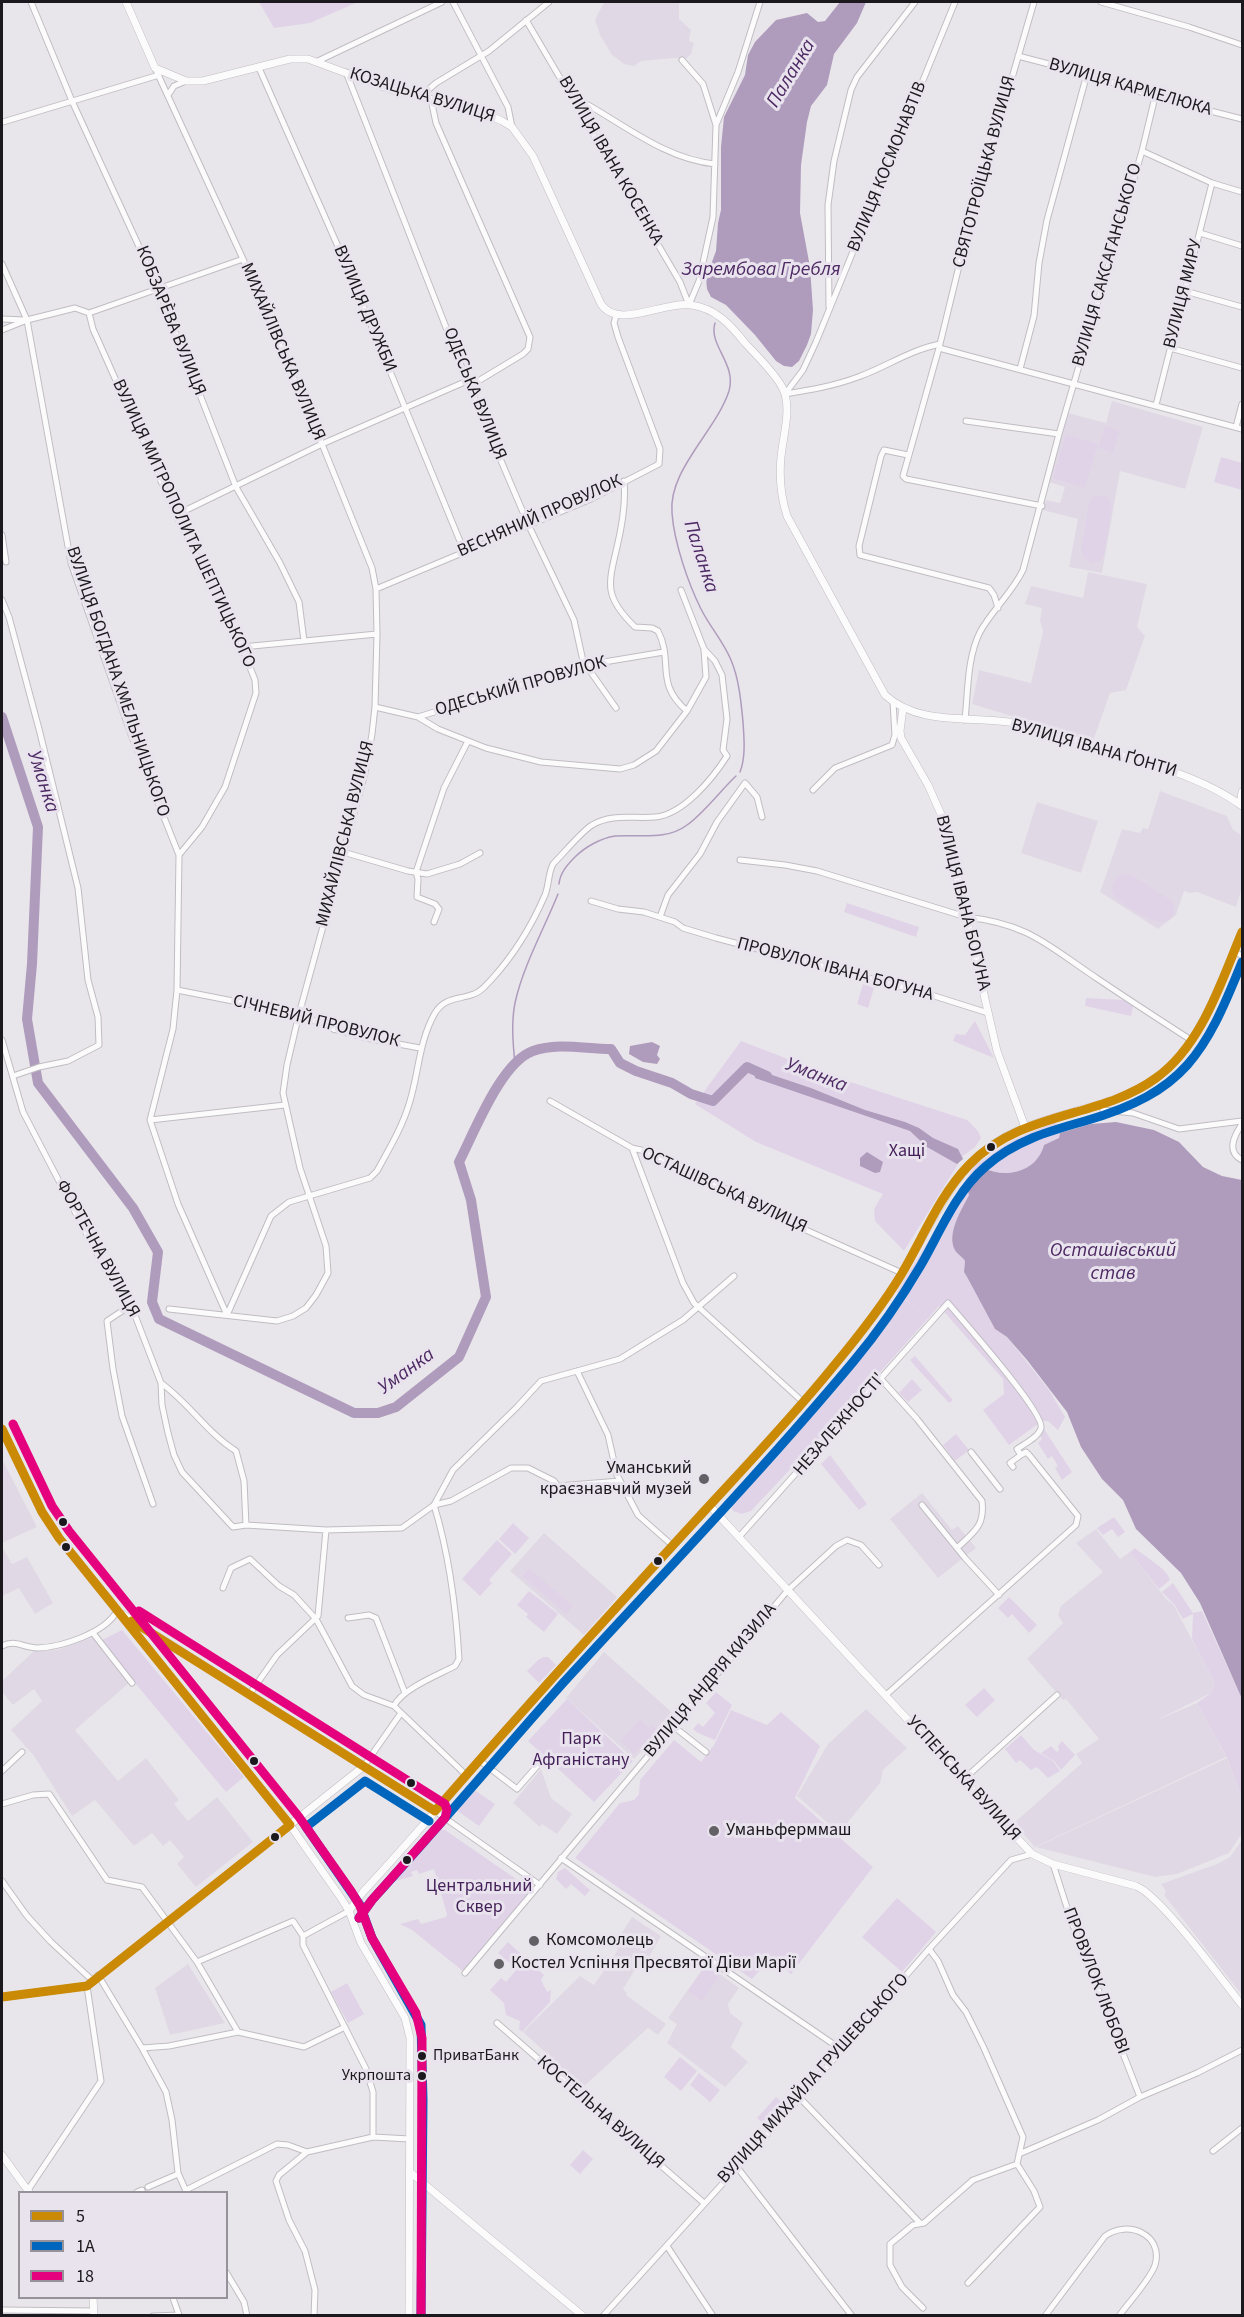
<!DOCTYPE html>
<html>
<head>
<meta charset="utf-8">
<style>
	body { margin:0 }
	#map { position:relative; width:1244px; height:2317px; overflow:hidden; background:#e9e6eb; font-family:"Source Sans 3",sans-serif }
	canvas { display:block }
	.frame { position:absolute; inset:0; border:3px solid #1b191d; pointer-events:none }
	.legend { position:absolute; left:18px; top:2191px; width:210px; height:108px; box-sizing:border-box; background:#e9e3ee; border:2px solid #97929a; margin:0; padding:8px 10px; list-style:none; font-size:18px; color:#1b191d }
	.legend li { display:flex; align-items:center; gap:12px; height:30px }
	.legend b { width:30px; border:2px solid #97929a }
</style>
</head>
<body>
<div id="map">
<canvas width="1244" height="2317"></canvas>
<div class="frame"></div>
<ul class="legend">
<li><b style="height:8px;background:#cb8a06"></b>5</li>
<li><b style="height:8px;background:#0065bd"></b>1А</li>
<li><b style="height:8px;background:#e5007d"></b>18</li>
</ul>
</div>
<script>
const g = document.querySelector('canvas').getContext('2d');
g.lineJoin = 'round';
function fill(path, color) {
  g.fillStyle = color;
  g.fill(path, 'evenodd');
}
function trace(path, color, width, dash) {
  g.strokeStyle = color;
  g.lineWidth = width;
  g.lineCap = dash ? 'butt' : 'round';
  g.setLineDash(dash || []);
  g.stroke(path);
}
function label(font, color, halo, rows, align = 'center') {
  g.font = font + ' "Source Sans 3",sans-serif';
  g.lineWidth = 6;
  g.setLineDash([]);
  g.textBaseline = 'middle';
  g.strokeStyle = halo;
  g.fillStyle = color;
  for (const [text, x, y, turn = 0] of rows) {
    g.save();
    g.translate(x, y);
    g.rotate((+turn || 0) * Math.PI / 180);
    g.textAlign = isNaN(turn) ? turn : align;
    if (halo) g.strokeText(text, 0, 0);
    g.fillText(text, 0, 0);
    g.restore();
  }
}
fill(new Path2D(`
	M604 2H679V19L691 30 689 41 694 43 691 54 686 59 675 58 641 61 634 66 624 64 612 55 600 35 595 20Z
	M1112 401 1203 427 1185 489 1120 471 1102 573 1069 567 1078 519 1043 510 1046 500 1060 503 1065 487 1049 482 1068 413 1106 423Z
	M1088 572 1147 584 1137 627 1145 636 1126 690 1110 693 1093 741 972 704 979 670 1031 683 1043 632 1040 620 1042 608 1025 604 1031 586 1083 598Z
	M1160 791 1227 816 1233 830 1240 834 1242 844V888L1236 907 1197 892 1190 893 1184 891 1176 915 1158 929 1100 892 1122 829 1140 833 1143 828 1148 829Z
	M1037 802 1098 821 1081 873 1021 853Z
	M2 1459 37 1527 2 1543Z
	M922 1493 952 1530 958 1526 976 1548 938 1578 890 1519Z
	M1096 1529 1120 1559 1130 1552 1166 1599 1173 1604 1215 1683 1211 1693 1157 1720 1197 1703 1226 1757 1035 1847 1014 1823 1082 1763 1076 1754 1099 1739 1066 1699 1063 1700 1027 1659 1063 1623 1058 1615 1061 1606 1103 1572 1076 1543Z
	M544 1533 617 1597 584 1635 510 1571Z
	M2 1547 12 1564 27 1557 53 1603 35 1614 19 1588 2 1596Z
	M94 1637 129 1683 75 1730 118 1781 146 1758 179 1800 174 1804 188 1821 217 1797 253 1842 196 1887 177 1864 184 1857 170 1840 163 1846 152 1833 134 1846 95 1800 72 1816 34 1756 11 1730 42 1701 34 1689 13 1705 2 1692V1681L34 1651 57 1650Z
	M604 1652 675 1715 634 1759 566 1698Z
	M866 1709 907 1748 883 1770 880 1783 839 1833 797 1796 828 1744Z
	M1227 1758 1242 1797V1833L1229 1853 1177 1874 1155 1877 1036 1847Z
	M541 1769 551 1798 572 1814 557 1834 542 1824 540 1827 513 1803Z
	M1242 1840V1995L1164 1895 1166 1891 1161 1884 1217 1864 1230 1857Z
	M632 1917 661 1936 646 1962 641 1960 623 1989 627 1993 626 1995 666 2024 658 2035 648 2028 583 2087 523 2032 580 1976 594 1985 618 1950 614 1945Z
	M188 1964 225 2023 170 2035 155 1988Z
	M706 1964 739 1988 728 2004 730 2013 743 2023 731 2047 748 2062 725 2087 667 2043 677 2024 668 2018Z`), '#e0d9e5');
fill(new Path2D(`
	M259 2H358L310 23 274 28Z
	M1105 426 1120 431 1113 453 1098 448Z
	M1066 434 1098 444 1085 488 1053 478Z
	M1221 457 1242 463V490L1214 482Z
	M1098 495 1108 497 1112 507 1104 555 1100 561 1092 563 1084 558 1081 550 1089 503 1092 497Z
	M1122 874 1132 875 1172 901C1175 907 1176 913 1171 918 1159 931 1128 906 1116 899 1109 890 1111 880 1122 874Z
	M847 903 919 927 916 937 844 912Z
	M863 984 874 988 868 1008 857 1004Z
	M1086 998 1124 1000 1133 1006 1131 1016 1085 1006Z
	M975 1021 994 1058 953 1041 956 1034 965 1035Z
	M741 1041 832 1076 967 1120 978 1131 981 1138 975 1147 963 1156 904 1251 875 1221 874 1209 883 1194 756 1142 695 1104Z
	M1055 1122 1061 1130 1060 1138 1044 1145C1037 1172 1007 1179 984 1168L980 1172H977L971 1179 972 1183 967 1189 969 1195 953 1232 965 1261 964 1272 995 1329 1007 1337 1049 1390 1065 1417 1058 1430 1048 1421H1042L1009 1445 983 1410 1004 1394 1003 1379 939 1306 859 1396 751 1511 742 1514 733 1511 729 1502 732 1493C791 1429 849 1366 898 1294L919 1311 897 1292 975 1165 1013 1140Z
	M915 1356 953 1400 949 1403 915 1366 910 1360Z
	M912 1379 922 1390 908 1402 899 1393Z
	M1044 1429 1072 1472 1062 1480 1055 1468 1058 1466 1052 1456 1048 1459 1038 1443 1042 1439 1039 1434Z
	M956 1434 969 1450 955 1461 943 1445Z
	M830 1455 867 1504 859 1510 821 1464Z
	M1114 1517 1125 1532 1118 1537 1112 1529 1103 1535 1097 1528Z
	M513 1523 529 1538 515 1554 499 1539Z
	M497 1540 512 1554 489 1580 492 1583 480 1596 462 1579Z
	M1135 1548C1145 1557 1167 1568 1170 1580L1159 1589 1130 1552Z
	M529 1568 573 1606 566 1614 522 1576Z
	M1173 1583 1193 1613 1202 1611 1242 1699V1797L1228 1760 1197 1703 1211 1693 1215 1683 1192 1639 1193 1614 1183 1619 1174 1604 1162 1592Z
	M529 1591 558 1614 544 1632 526 1617 528 1614 517 1605Z
	M1009 1597 1037 1625 1029 1633 1012 1614 1008 1618 998 1608Z
	M122 1630 244 1777 226 1792 100 1641Z
	M543 1657H548L556 1665 539 1683 527 1671 538 1660Z
	M984 1688 995 1700 977 1717 965 1705Z
	M716 1692 732 1705 715 1740 698 1733 693 1729 698 1723 703 1727 715 1713 706 1703Z
	M567 1699 633 1761 594 1802 528 1741Z
	M731 1710 767 1725 781 1712 820 1746 795 1798 873 1867 791 1974 777 1963C765 1964 759 1971 752 1979L575 1858 620 1803 634 1800 639 1794 640 1780 674 1740 701 1762 714 1745Z
	M640 1719 649 1728 653 1725 658 1729 634 1754 620 1741Z
	M1021 1735 1034 1750 1053 1761 1060 1771 1048 1778 1037 1767 1031 1770 1020 1760 1016 1763 1005 1749Z
	M1062 1741 1075 1755 1061 1770 1054 1761 1041 1753 1051 1746 1057 1752 1059 1750 1058 1746Z
	M467 1785 495 1804 479 1826 452 1807Z
	M432 1828 445 1830 532 1890 464 1972 412 1930 400 1924 418 1919 421 1924 446 1917 447 1914 434 1869 419 1874 417 1870 411 1872 413 1876 385 1884V1879Z
	M565 1868 590 1890 585 1896 571 1884 566 1889 556 1879 558 1872Z
	M897 1898 936 1932 902 1972 862 1937Z
	M508 1942 544 1975 541 1980 547 1992 551 1990 550 2002 522 2032 519 2029 520 2021 506 2015 504 2003 490 1990 501 1978 506 1982 517 1969 498 1953Z
	M706 1965 720 1975 702 2001 688 1991Z
	M347 1983 364 2014 348 2023 331 1992Z
	M680 2057 697 2071 681 2091 664 2077Z
	M699 2073 720 2090 710 2102 690 2085Z
	M776 2097 784 2104 765 2125 757 2118Z
	M583 2150 593 2159 580 2174 570 2165Z`), '#e0d3e8');
fill(new Path2D(`
	M840 2H866L857 23 834 54 827 85 811 106 807 122 801 165 800 213 810 267 813 310 811 334 807 345 799 361 792 367 784 366 776 361 755 335 726 305 711 297 707 289 706 278 716 251 718 223 721 210V147L724 117 745 75 748 55 755 42 776 20 807 13 818 22 825 21Z
	M652 1042 660 1046 657 1055 660 1059 657 1064 643 1062 629 1054 630 1046Z
	M754 1069 811 1088 865 1110 905 1122 919 1128 933 1138 958 1149 963 1159 957 1164 927 1147 910 1131 755 1078Z
	M1116 1122 1154 1130 1179 1142 1203 1167 1222 1176 1242 1180V1699L1200 1603 1181 1573 1136 1529 1123 1500 1102 1479 1081 1447 1067 1412 1027 1360 1007 1337 995 1329 967 1277 964 1272 965 1261C962 1256 957 1254 955 1250 946 1234 962 1209 969 1195L967 1189 977 1172H980L984 1168C1006 1179 1037 1172 1044 1145L1059 1138 1060 1133 1091 1124Z
	M867 1152 883 1162 880 1172 875 1173 860 1166V1158Z`), '#af9cbd');
trace(new Path2D(`
	M715 323C708 345 737 364 729 391 716 431 668 470 672 513 674 542 688 583 701 609 710 627 723 641 731 660 739 679 741 701 743 722 744 738 746 757 740 772
	M559 884C560 873 567 865 575 857 585 847 601 838 615 836 639 834 666 841 687 825 703 814 721 790 736 776
	M515 1064C513 1044 511 1023 515 1003 523 966 544 929 558 894`), '#af9cbd', 1.5);
trace(new Path2D(`
	M2 717 38 827 32 964 27 1019 38 1083 133 1208 158 1252 152 1302 159 1319 354 1413H378L396 1407 459 1357 486 1297 471 1200 459 1162C474 1133 501 1062 533 1051 558 1042 585 1049 611 1049L620 1063 636 1071 672 1083 691 1094 713 1101 747 1067 767 1076`), '#af9cbd', 10);
const street = new Path2D(`
	M31 2 72 101 159 290 236 487 280 563 299 602 304 641
	M453 2 508 107 512 127
	M1034 2 967 233 939 348 903 476 906 479 1042 506
	M1101 2 1189 27 1242 45
	M526 20 680 282 689 305
	M1018 56 1087 74 1155 97 1242 119
	M682 60 703 84 716 125 713 217 699 281 689 305
	M318 61 442 2
	M155 68 243 259 322 444 372 568 376 589 377 634 375 707 372 734 365 773 299 1014 287 1065 283 1093 300 1168 326 1246 328 1273 316 1295 306 1308 293 1316 277 1321 169 1309
	M259 68 348 269 464 551
	M346 72 467 381 528 524 574 620 583 661 616 708
	M168 95 174 86 186 81
	M420 97 436 83 489 51 549 2
	M574 97C620 121 663 159 715 164
	M431 99 436 123 530 337 528 349 523 354 470 386
	M3 122 159 75
	M716 125 738 72 760 2
	M1142 151 1212 183 1242 192
	M1200 233 1242 246
	M2 264 27 320 71 563 132 737 179 855
	M1185 291 1242 307
	M829 307 828 205 834 161 851 90 857 77 915 2
	M89 313 93 329 176 515 242 647 255 680 256 693 225 787 202 827 179 855 177 990 173 1029 150 1120 178 1204 227 1315
	M2 319 24 320
	M2 330 27 320 75 308 89 313 243 259
	M939 348 1242 429
	M1170 348 1242 368
	M1020 369 1034 316 1039 263 1047 220 1087 74
	M785 394 803 370 816 342 955 2
	M785 394C810 390 834 386 858 377 886 367 910 350 940 344
	M1156 405 1212 183
	M966 421 1059 434
	M1236 427 1242 404
	M908 455 884 450 881 456 859 546 860 555 989 588 994 595 998 608
	M624 481C626 502 622 526 617 547 608 585 604 597 635 627L652 628 658 631C674 662 654 683 687 711
	M176 515 322 444 467 381
	M2 535 6 562
	M376 589 591 499 659 464 660 449 618 337 614 323 616 316
	M2 600 9 617 39 729 78 888 88 980 98 1017 99 1045 68 1061 39 1067 13 1076
	M242 647 377 634
	M375 707 418 717 438 729 486 748 541 762 620 769 634 765 656 751 687 711 706 677 704 650
	M418 717 586 665 664 652
	M965 720C968 692 967 658 980 632 992 610 1012 593 1023 570L1059 434 1142 151 1155 97
	M813 790 835 768 892 745 895 735 893 702
	M343 852 408 871 427 874 460 864 480 853
	M740 860 785 865 817 871 966 917C1030 924 1048 946 1098 979 1129 1000 1160 1020 1191 1040
	M591 901 618 909 644 912 675 922 683 928 716 938 925 993 988 1013
	M660 917 668 895 700 854 717 822 745 783 757 797 762 817
	M434 922 439 909 435 904 417 897 418 879 416 872 444 788 468 741
	M1234 951 1242 956
	M177 990 299 1014 333 1029 371 1039 420 1048
	M2 1040 23 1112 108 1275 131 1305 161 1383 162 1405 168 1433 174 1455 182 1472 233 1527 246 1525 326 1530 402 1528 434 1505 453 1470 517 1407 541 1381 620 1359 683 1320 734 1276
	M550 1101 632 1148 645 1151 743 1197 797 1226 902 1273
	M1103 1110 1133 1113 1179 1129 1242 1121
	M150 1120 285 1105
	M1242 1124C1234 1136 1226 1152 1242 1160
	M632 1148 683 1283 694 1303 803 1402
	M131 1305 107 1321 113 1369 122 1416 153 1504
	M227 1315 271 1216 289 1202 370 1178 377 1171C389 1149 403 1126 410 1101 419 1071 419 1041 435 1013 445 997 458 1000 474 994 481 992 486 985 491 980 514 955 532 925 545 895 549 885 548 874 553 864 563 854 581 832 592 825 612 813 634 819 655 817 683 815 713 778 727 756L723 750 727 719 722 675 715 661 704 649 681 590
	M577 1371 608 1435 617 1475 638 1515 673 1546
	M881 1379 917 1419 982 1501C985 1526 974 1532 957 1548
	M161 1383C189 1403 207 1433 236 1451L244 1481 246 1525
	M971 1452 1000 1489
	M1013 1467 1010 1463 1021 1455
	M434 1505 451 1501 511 1468H528L554 1481 558 1486 620 1481
	M922 1505 965 1558 999 1595
	M739 1537 948 1303C962 1320 1045 1413 1041 1428 1039 1437 1024 1444 1017 1449L1021 1455 1026 1452 1030 1456 1078 1516 1076 1525 886 1695
	M223 1588 231 1568 250 1559 279 1586 294 1595 316 1619 352 1686 364 1695 394 1706 466 1775
	M348 1618 369 1615 376 1618 405 1693
	M93 1633 132 1683
	M2 1646C16 1639 23 1648 38 1648 62 1647 105 1633 117 1611
	M249 1695 277 1655 318 1616 326 1530
	M394 1706C402 1689 438 1675 455 1666L459 1659C456 1607 449 1554 434 1505
	M673 1726 706 1752
	M479 1760 517 1789 538 1765
	M364 1766 401 1713
	M2 1771 22 1752
	M963 1780 1057 1695
	M2 1804 33 1795 49 1794 107 1880 142 1887 197 1962 238 2032
	M435 1811 540 1885
	M561 1858 842 2050
	M2 1881 27 1916 51 1942 92 1980
	M303 1936 349 1911
	M197 1962 293 1921 303 1936V1945L366 2069 373 2092V2137
	M465 1973 788 1590 836 1546 847 1540 861 1545 879 1565
	M98 1975 142 2048 166 2092 172 2120 178 2173 186 2191
	M497 2023 704 2203
	M142 2048 169 2046 238 2032 304 2047 345 2027
	M1140 2097 1197 2073 1242 2050
	M800 2098 920 2223
	M1213 2151 1242 2128
	M307 2152 279 2175 276 2181 289 2220 305 2251 315 2290 314 2316
	M1019 2154 1098 2120 1140 2097 1071 1920 1053 1864
	M737 2167 852 2316
	M148 2187 178 2174
	M28 2190 101 2081 87 1986
	M186 2190 277 2144 288 2145 307 2152 373 2137 410 2139
	M137 2192 142 2190
	M667 2246 713 2316
	M226 2272 244 2302 247 2316
	M968 2283 1040 2207 1034 2191 1017 2164
	M923 2308 902 2287 890 2265V2244L913 2225 924 2223 973 2180 1017 2164 1023 2137 983 2046 966 2012 953 1995 938 1961 929 1949
	M2 2310 94 2311
	M153 2316 179 2315 173 2298
	M603 2316 800 2098 929 1949 1011 1860 1032 1854
	M1045 2316 1105 2236C1128 2219 1164 2235 1155 2265 1150 2280 1129 2302 1119 2316`);
const secondary = new Path2D(`
	M126 2 155 68 186 81H203L290 59H308L392 90 483 112 502 121 512 127 533 156 601 304C618 330 663 301 691 305 715 308 730 324 745 343 757 356 776 374 783 389 792 408 783 436 781 457 779 477 781 497 787 516L885 695C920 727 973 715 1016 723 1047 729 1078 741 1108 751 1154 766 1203 777 1242 806
	M903 708 900 731 901 738 928 785 944 821 997 1051 1025 1127
	M1240 804 1242 792
	M2 1429 42 1512 59 1538 290 1825 341 1898 349 1911 361 1943 405 2018 410 2038 409 2316
	M710 1506 1032 1854 1053 1864 1136 1886C1161 1896 1222 1980 1242 2005
	M122 1614 435 1811
	M349 1911 363 1892C428 1822 489 1748 553 1677 616 1608 680 1539 742 1470 775 1434 808 1398 839 1360 862 1333 884 1304 902 1273 925 1236 943 1193 973 1161 1025 1106 1116 1118 1170 1067 1204 1034 1223 975 1242 932
	M2 1997 87 1986 364 1766
	M2 2155 29 2192
	M411 2173 583 2316
	M93 2298 94 2316`);
trace(street, '#c0bdc2', 7);
trace(secondary, '#c0bdc2', 8);
trace(street, '#fcfbfc', 5);
trace(secondary, '#fcfbfc', 7);
trace(new Path2D(`
	M2 1429 42 1512 59 1538 290 1825
	M132 1621 435 1811
	M435 1811C521 1712 609 1615 697 1519 743 1469 789 1421 832 1368 857 1338 881 1308 901 1275 923 1238 939 1196 969 1165 1022 1110 1100 1119 1156 1078 1202 1045 1221 982 1242 932
	M2 1997 87 1986 290 1825`), '#cb8a06', 9);
trace(new Path2D(`
	M359 1918 372 1900C437 1829 499 1755 563 1683 660 1577 761 1472 853 1362 879 1331 901 1299 921 1265 940 1232 956 1192 985 1167 1014 1141 1049 1131 1085 1121 1185 1092 1205 1054 1242 962
	M421 2316 423 2100 421 2025 372 1938 360 1905 306 1827 365 1781 429 1821`), '#0065bd', 9);
trace(new Path2D(`
	M13 1424 52 1506 69 1531 299 1817 351 1891 360 1906 372 1938 416 2013 422 2038 421 2316
	M139 1611 445 1804 447 1810 445 1818 372 1900 359 1918`), '#e5007d', 9);
for (const [x, y, r, color] of [
	[991,1147,5,"#1b191d"],
	[704,1479,6,"#636165"],
	[63,1522,5,"#1b191d"],
	[66,1547,5,"#1b191d"],
	[658,1561,5,"#1b191d"],
	[254,1761,5,"#1b191d"],
	[411,1783,5,"#1b191d"],
	[714,1831,6,"#636165"],
	[275,1837,5,"#1b191d"],
	[407,1860,5,"#1b191d"],
	[534,1941,6,"#636165"],
	[499,1964,6,"#636165"],
	[422,2056,5,"#1b191d"],
	[422,2076,5,"#1b191d"]
]) {
  const dot = new Path2D();
  dot.arc(x, y, r, 0, 2 * Math.PI);
  g.fillStyle = color;
  g.fill(dot);
  trace(dot, '#e9e3ee', 2);
}
label('16px', '#1b191d', '#e9e3ee', [
	["ПриватБанк",433,2056],
	["Укрпошта",411,2076,"right"]
], 'left');
label('18px', '#1b191d', '#e9e3ee', [
	["ВУЛИЦЯ КАРМЕЛЮКА",1130,88,16],
	["КОЗАЦЬКА ВУЛИЦЯ",422,96,17],
	["ВУЛИЦЯ ІВАНА КОСЕНКА",610,161,60],
	["ВУЛИЦЯ КОСМОНАВТІВ",888,167,-68],
	["СВЯТОТРОЇЦЬКА ВУЛИЦЯ",985,172,-75],
	["ВУЛИЦЯ САКСАГАНСЬКОГО",1108,265,-74],
	["ВУЛИЦЯ МИРУ",1184,294,-76],
	["ВУЛИЦЯ ДРУЖБИ",364,309,67],
	["КОБЗАРÈВА ВУЛИЦЯ",170,321,68],
	["МИХАЙЛІВСЬКА ВУЛИЦЯ",282,352,67],
	["ОДЕСЬКА ВУЛИЦЯ",474,394,68],
	["ВЕСНЯНИЙ ПРОВУЛОК",540,517,-24],
	["ВУЛИЦЯ МИТРОПОЛИТА ШЕПТИЦЬКОГО",183,524,65],
	["ВУЛИЦЯ БОГДАНА ХМЕЛЬНИЦЬКОГО",117,682,71],
	["ОДЕСЬКИЙ ПРОВУЛОК",521,687,-16],
	["ВУЛИЦЯ ІВАНА ҐОНТИ",1094,749,16],
	["МИХАЙЛІВСЬКА ВУЛИЦЯ",346,834,-76],
	["ВУЛИЦЯ ІВАНА БОГУНА",962,903,76],
	["ПРОВУЛОК ІВАНА БОГУНА",835,970,15],
	["СІЧНЕВИЙ ПРОВУЛОК",316,1022,14],
	["ОСТАШІВСЬКА ВУЛИЦЯ",724,1191,25],
	["ФОРТЕЧНА ВУЛИЦЯ",97,1249,61],
	["НЕЗАЛЕЖНОСТІ'",840,1425,-49],
	["ВУЛИЦЯ АНДРІЯ КИЗИЛА",711,1681,-50],
	["УСПЕНСЬКА ВУЛИЦЯ",963,1779,48],
	["ПРОВУЛОК ЛЮБОВІ",1095,1981,69],
	["ВУЛИЦЯ МИХАЙЛА ГРУШЕВСЬКОГО",814,2079,-48],
	["КОСТЕЛЬНА ВУЛИЦЯ",600,2113,41]
]);
label('18px', '#431f58', '#e9e3ee', [
	["Хащі",907,1152],
	["Парк",581,1740],
	["Афганістану",581,1761],
	["Центральний",479,1887],
	["Сквер",479,1908]
]);
label('18px', '#1b191d', '#e9e3ee', [
	["Уманський",692,1469,"right"],
	["краєзнавчий музей",692,1490,"right"],
	["Уманьферммаш",726,1831],
	["Комсомолець",546,1941],
	["Костел Успіння Пресвятої Діви Марії",511,1964]
], 'left');
label('italic 20px', '#4e2a64', '#e9e3ee', [
	["Паланка",792,74,-59],
	["Зарембова Гребля",761,271],
	["Паланка",700,557,72],
	["Уманка",42,782,72],
	["Уманка",816,1076,21],
	["Осташівський",1113,1252],
	["став",1113,1275],
	["Уманка",407,1372,-36]
]);
</script>
</body>
</html>
